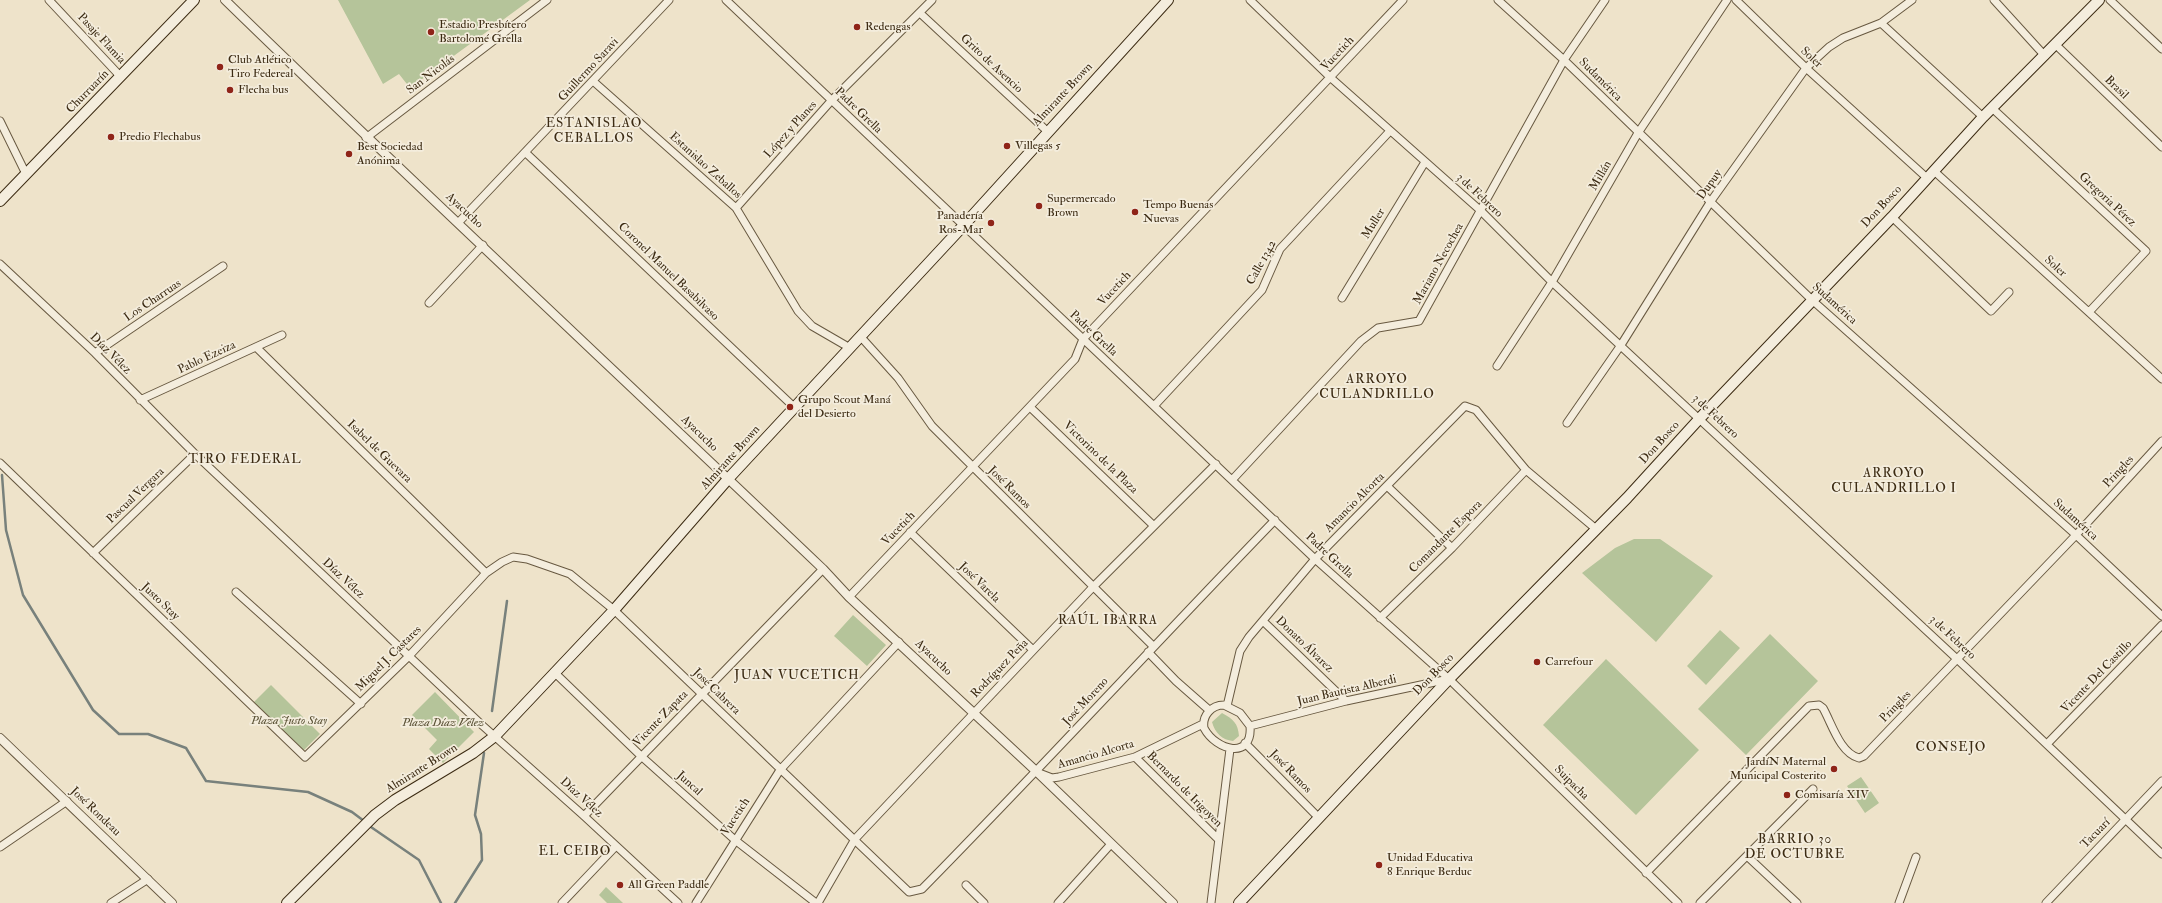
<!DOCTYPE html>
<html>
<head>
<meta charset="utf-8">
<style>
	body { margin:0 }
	canvas { display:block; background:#eee3ca }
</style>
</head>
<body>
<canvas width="2162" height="903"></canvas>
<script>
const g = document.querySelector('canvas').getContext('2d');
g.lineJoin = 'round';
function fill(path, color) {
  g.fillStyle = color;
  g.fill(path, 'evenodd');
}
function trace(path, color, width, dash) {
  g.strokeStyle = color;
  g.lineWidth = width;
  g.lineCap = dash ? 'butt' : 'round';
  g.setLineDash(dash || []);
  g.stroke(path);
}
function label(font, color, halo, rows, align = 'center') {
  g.font = font + ' "IM FELL Double Pica",serif';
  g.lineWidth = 3.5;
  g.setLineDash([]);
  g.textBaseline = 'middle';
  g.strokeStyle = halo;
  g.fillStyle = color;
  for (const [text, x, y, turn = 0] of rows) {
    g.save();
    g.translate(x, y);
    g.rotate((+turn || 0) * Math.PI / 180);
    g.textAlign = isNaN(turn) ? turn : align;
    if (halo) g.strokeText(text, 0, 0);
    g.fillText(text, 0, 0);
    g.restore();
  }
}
fill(new Path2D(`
	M338 0H530L410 88 399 74 383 84Z
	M1634 539H1660L1713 576 1656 642 1582 573 1615 548Z
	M853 615 886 645 867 666 834 636Z
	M1720 630 1740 648 1706 685 1687 666Z
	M1770 634 1818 681 1746 755 1698 709Z
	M1606 659 1699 750 1636 815 1543 725Z
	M271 685 320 734 302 752 253 703Z
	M435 692 474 732 443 763 429 749 437 740 412 715Z
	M1222 713C1233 719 1238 723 1239 736L1233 741C1222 740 1215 733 1212 722Z
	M1861 777 1879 803 1865 813 1847 786Z
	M606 887 623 903H607L599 895Z`), '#b5c49a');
trace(new Path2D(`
	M2 475 6 530 23 595 93 710 119 734H148L186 748 206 781 308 792 352 812 364 821
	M492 711 507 601
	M368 825 419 860 441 903
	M455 903 482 860 481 834 475 815 484 753`), '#78817c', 2.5);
const minor = new Path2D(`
	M49 0 121 77
	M726 0 1315 559 1449 679 1678 903
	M1250 0 1331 78 1481 211 1552 282 1957 659 2162 854
	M1498 0 1564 60 1812 300 2076 535 2162 616
	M1736 0 1806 68 1927 178
	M1994 0 2045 56
	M2110 0 2162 49
	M921 14 1047 131
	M1881 23 1983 117
	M2056 45 2162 147
	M593 81 736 208 798 311 812 326 850 348
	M1992 108 2146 251 2089 312
	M0 121 26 174
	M366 138 547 0
	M526 153 795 408
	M1934 171 2162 379
	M736 208 831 101 932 0
	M1892 217 1991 311 2009 292
	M458 223 669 0
	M0 264 95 353 195 454 483 726 584 816 678 903
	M1342 298 1425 162
	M429 303 483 245
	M860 336 898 378 932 426 1153 646
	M256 347 486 573
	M95 353 223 266
	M1497 366 1552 282 1638 133 1727 0
	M140 400 282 335
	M1154 406 1262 290 1280 249 1390 131
	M1030 407 1154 526
	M1567 423 1621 345 1711 201 1806 68 1829 47 1843 38 1881 23 1912 0
	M0 463 305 757 409 656 486 573 502 562 513 557 527 559 570 574 614 610 909 892 922 889C1041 768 1156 643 1275 520
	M1232 480 1361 341 1378 328 1419 321 1564 60 1605 0
	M1387 486 1452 548
	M910 532 1033 650
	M93 553 195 454
	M236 592 361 704
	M849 597 1075 359 1083 339 1403 0
	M1380 618 1452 548 1526 470
	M1264 622 1346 701
	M1148 652 1176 681 1209 710
	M554 672 641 756 735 840 816 903
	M1224 705 1240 713 1250 726C1253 760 1216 751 1204 728 1202 716 1211 705 1224 705Z
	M1227 706 1240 651 1249 637 1315 559 1465 406 1476 410 1526 470 1596 529
	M1250 726 1346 701 1449 679
	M1245 743 1318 817
	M2047 744 2162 625
	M1135 757 1218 839
	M1039 773 1052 778 1059 777 1135 757 1203 724
	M584 816 823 569
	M0 847 67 801
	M1747 856 1797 903
	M1646 873 1809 706 1819 705 1823 708C1832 724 1840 753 1859 758L1864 756 2076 535 2162 441
	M966 885 984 903
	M111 903 148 879
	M562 903 616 846
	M696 903 780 770 899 642
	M818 903 855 839 1093 587 1216 464
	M1058 903 1111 844
	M1211 903 1230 749
	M1700 903 1813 789
	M1899 903 1916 857
	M2046 903 2162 781`);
const tertiary = new Path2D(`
	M225 0C422 192 624 379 823 569L849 597 1037 772 1173 903
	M0 738 172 903`);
const secondary = new Path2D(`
	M0 201 194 0
	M287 903 375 815 395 800 473 753 495 736 614 610 728 479 963 226 1168 0
	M1239 903 1449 679 1627 498 1700 418 1892 217 1983 117 2099 0`);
trace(minor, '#685941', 9);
trace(tertiary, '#685941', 10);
trace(secondary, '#3c2b13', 12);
trace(minor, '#f4eddd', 7);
trace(tertiary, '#f4eddd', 8);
trace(secondary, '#f4eddd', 10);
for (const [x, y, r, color] of [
	[857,27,4,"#8f2418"],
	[431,32,4,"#8f2418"],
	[220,67,4,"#8f2418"],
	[230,90,4,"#8f2418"],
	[111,137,4,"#8f2418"],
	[1007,146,4,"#8f2418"],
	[349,154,4,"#8f2418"],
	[1039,206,4,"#8f2418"],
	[1135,212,4,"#8f2418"],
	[991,223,4,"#8f2418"],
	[790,407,4,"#8f2418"],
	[1537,662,4,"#8f2418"],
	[1834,769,4,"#8f2418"],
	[1787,795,4,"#8f2418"],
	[1379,865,4,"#8f2418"],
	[620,885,4,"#8f2418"]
]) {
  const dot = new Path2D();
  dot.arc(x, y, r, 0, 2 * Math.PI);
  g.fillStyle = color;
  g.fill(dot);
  trace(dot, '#f4eddd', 1.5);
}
label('12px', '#3c2b13', '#f4eddd', [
	["Estadio Presbítero",439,25],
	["Bartolomé Grella",439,39],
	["Redengas",865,27],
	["Club Atlético",228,60],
	["Tiro Federeal",228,74],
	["Flecha bus",238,90],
	["Predio Flechabus",119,137],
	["Villegas 5",1015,146],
	["Best Sociedad",357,147],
	["Anónima",357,161],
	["Supermercado",1047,199],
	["Brown",1047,213],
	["Tempo Buenas",1143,205],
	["Nuevas",1143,219],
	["Panadería",983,216,"right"],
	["Ros-Mar",983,230,"right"],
	["Grupo Scout Maná",798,400],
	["del Desierto",798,414],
	["Carrefour",1545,662],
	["JardíN Maternal",1826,762,"right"],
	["Municipal Costerito",1826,776,"right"],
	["Comisaría XIV",1795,795],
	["Unidad Educativa",1387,858],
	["8 Enrique Berduc",1387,872],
	["All Green Paddle",628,885]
], 'left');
label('12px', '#3c2b13', '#f4eddd', [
	["Pasaje Flamia",101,39,47],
	["Vucetich",1338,54,-47],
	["Soler",1811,58,43],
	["Grito de Asencio",991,64,43],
	["Guillermo Saravi",589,70,-47],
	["San Nicolás",431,75,-37],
	["Sudamérica",1600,80,45],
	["Brasil",2116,88,44],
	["Churruarín",88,92,-46],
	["Almirante Brown",1063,95,-47],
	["Padre Grella",858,111,44],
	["López y Planes",791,130,-48],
	["Estanislao Zeballos",705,166,42],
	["Millán",1601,176,-60],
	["Dupuy",1710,185,-55],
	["3 de Febrero",1479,196,43],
	["Gregoria Pérez",2107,200,43],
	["Don Bosco",1882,207,-47],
	["Ayacucho",464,211,43],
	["Muller",1374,224,-58],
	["Calle 1342",1262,263,-61],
	["Mariano Necochea",1439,264,-61],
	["Soler",2055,267,42],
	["Coronel Manuel Basabilvaso",668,272,44],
	["Vucetich",1115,289,-47],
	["Los Charruas",153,301,-34],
	["Sudamérica",1834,304,42],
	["Padre Grella",1093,334,43],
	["Díaz Vélez",110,354,45],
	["Pablo Ezeiza",207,358,-25],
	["3 de Febrero",1715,417,43],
	["Ayacucho",699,434,44],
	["Don Bosco",1660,443,-48],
	["Isabel de Guevara",379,452,44],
	["Almirante Brown",731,458,-48],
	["Victorino de la Plaza",1100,458,44],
	["Pringles",2119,472,-47],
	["José Ramos",1009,488,45],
	["Pascual Vergara",136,496,-44],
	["Amancio Alcorta",1355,503,-45],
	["Sudamérica",2075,520,42],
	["Vucetich",899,529,-46],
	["Comandante Espora",1446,537,-45],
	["Padre Grella",1329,556,43],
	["Díaz Vélez",343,579,43],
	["José Varela",979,583,44],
	["Justo Stay",160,602,44],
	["3 de Febrero",1952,638,43],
	["Donato Álvarez",1304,645,44],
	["Ayacucho",933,658,44],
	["Miguel J. Castares",389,659,-45],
	["Rodríguez Peña",1000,669,-46],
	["Don Bosco",1434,675,-46],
	["Vicente Del Castillo",2097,677,-46],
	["Juan Bautista Alberdi",1347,691,-13],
	["José Cabrera",716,692,44],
	["José Moreno",1086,702,-47],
	["Pringles",1896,707,-46],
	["Vicente Zapata",661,719,-46],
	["Amancio Alcorta",1096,755,-16],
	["Almirante Brown",422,769,-32],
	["José Ramos",1290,772,46],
	["Suipacha",1571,783,45],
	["Juncal",689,784,42],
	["Bernardo de Irigoyen",1184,790,45],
	["Díaz Vélez",581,798,42],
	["José Rondeau",95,812,44],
	["Vucetich",736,817,-57],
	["Tacuarí",2096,834,-46]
]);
label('italic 12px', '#5a5135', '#f4eddd', [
	["Plaza Justo Stay",289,721],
	["Plaza Díaz Vélez",443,723]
]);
g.letterSpacing = '1px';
label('13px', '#3c2b13', '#f4eddd', [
	["ESTANISLAO",594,124],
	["CEBALLOS",594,139],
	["ARROYO",1377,380],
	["CULANDRILLO",1377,395],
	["TIRO FEDERAL",245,460],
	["ARROYO",1894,474],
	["CULANDRILLO I",1894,489],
	["RAÚL IBARRA",1108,621],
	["JUAN VUCETICH",797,676],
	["CONSEJO",1951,748],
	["BARRIO 30",1795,840],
	["DE OCTUBRE",1795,855],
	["EL CEIBO",575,852]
]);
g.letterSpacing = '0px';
</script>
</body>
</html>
